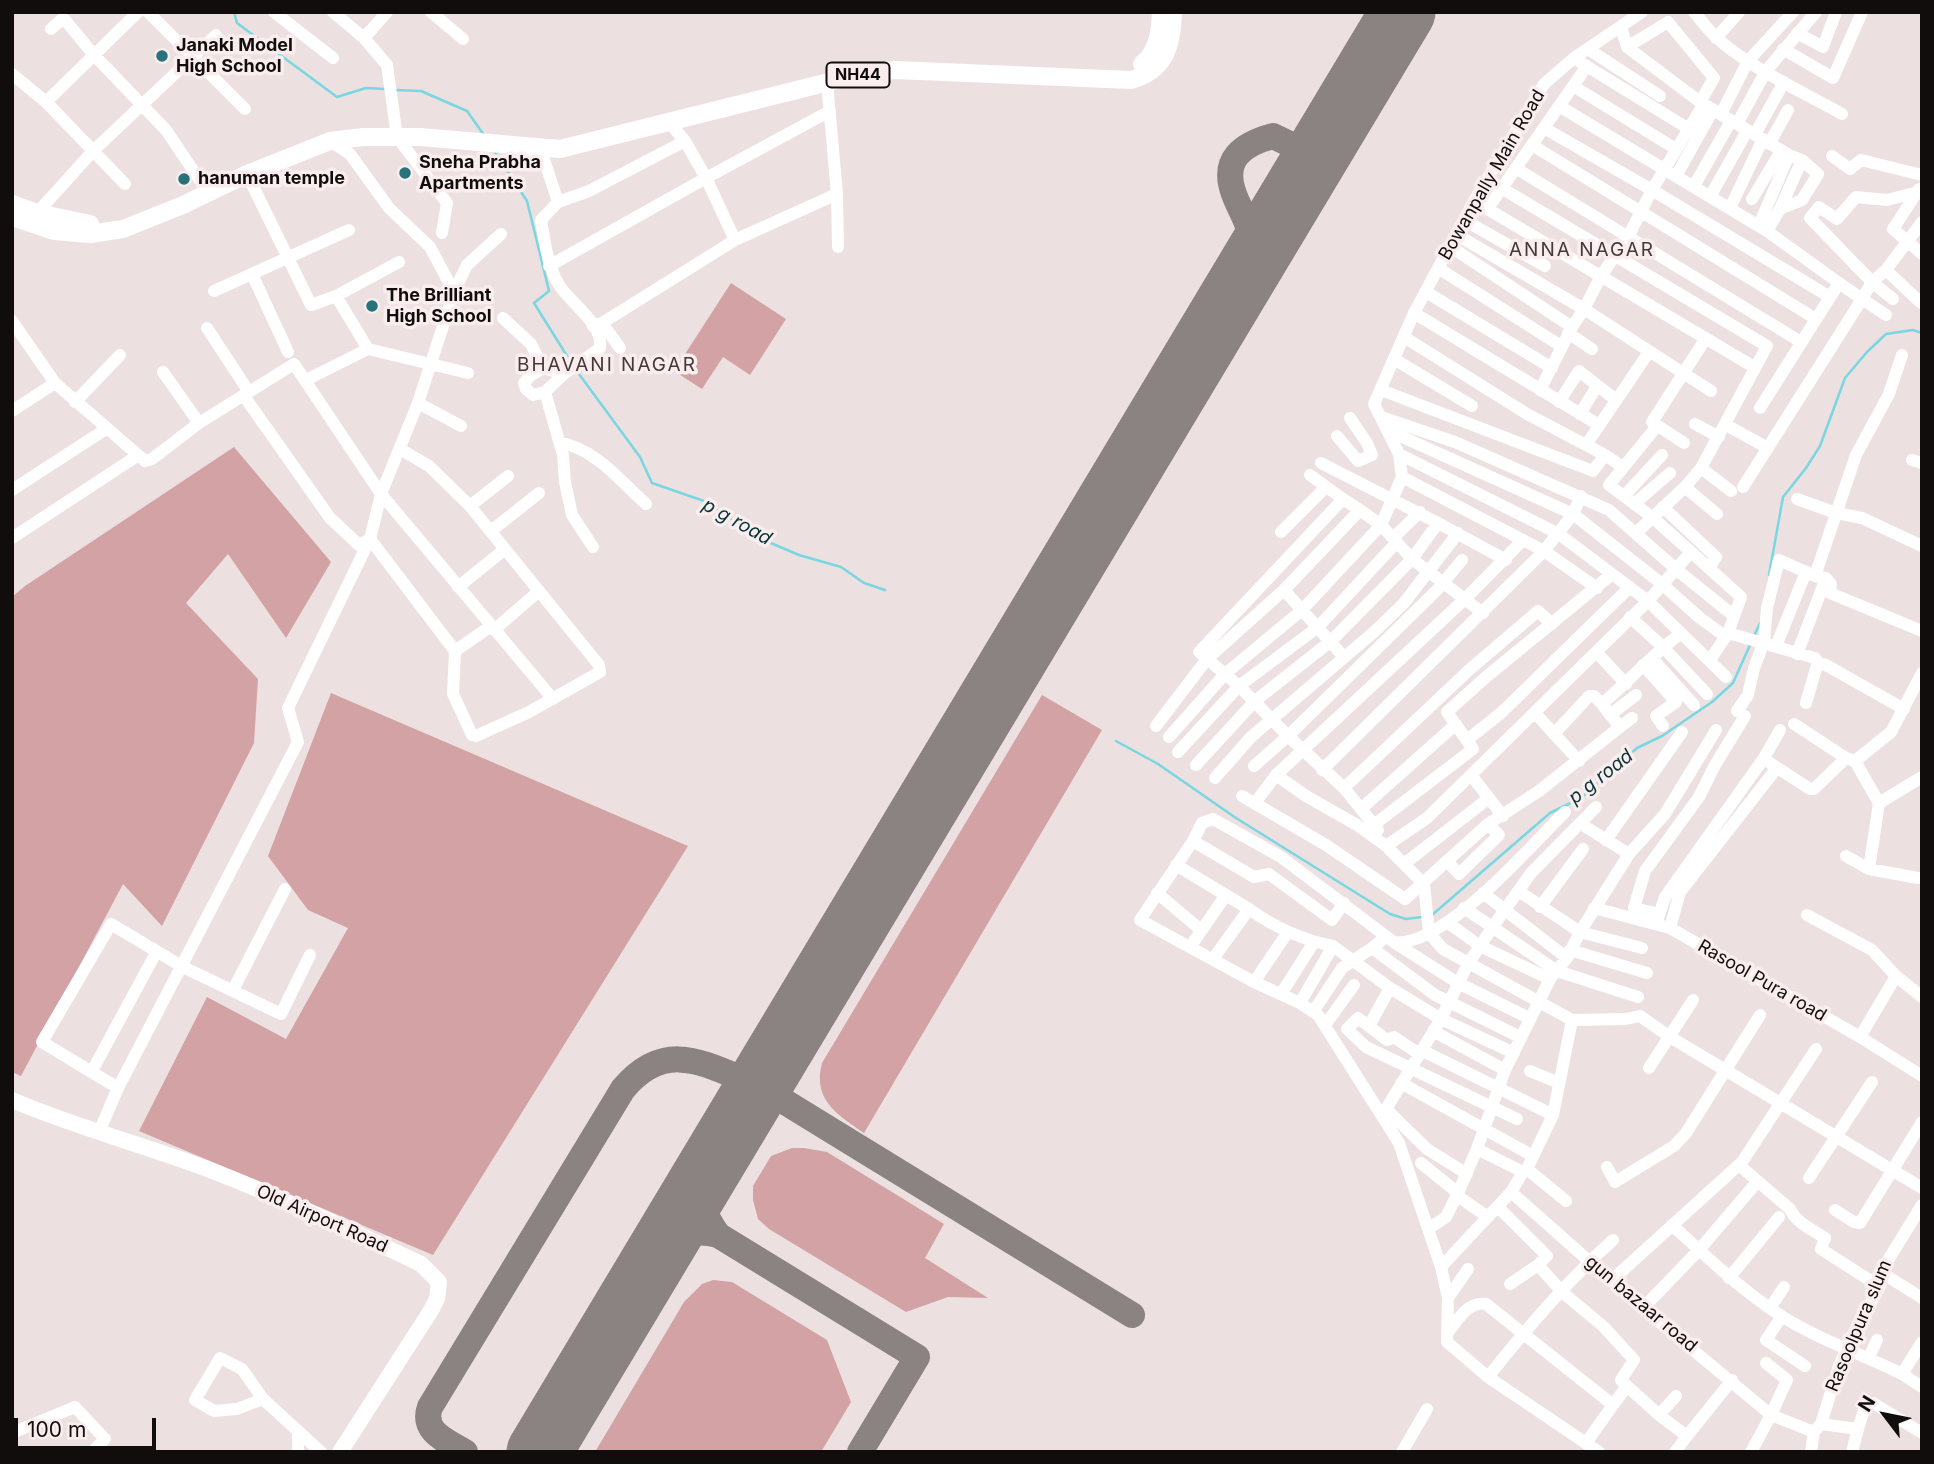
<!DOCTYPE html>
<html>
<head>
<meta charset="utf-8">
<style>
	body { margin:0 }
	#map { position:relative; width:1934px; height:1464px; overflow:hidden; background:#ece0e0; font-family:Inter,sans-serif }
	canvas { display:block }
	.frame { position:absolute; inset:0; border:14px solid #110d0d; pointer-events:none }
	.north { position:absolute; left:1850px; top:1380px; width:70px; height:70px; -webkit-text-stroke:5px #faedee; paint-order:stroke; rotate:302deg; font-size:19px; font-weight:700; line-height:28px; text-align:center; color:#110d0d }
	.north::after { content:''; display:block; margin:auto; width:24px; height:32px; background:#110d0d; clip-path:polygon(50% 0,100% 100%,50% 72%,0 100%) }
	.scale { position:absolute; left:14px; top:1418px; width:142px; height:32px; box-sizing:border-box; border:4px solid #110d0d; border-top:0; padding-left:9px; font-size:21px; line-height:24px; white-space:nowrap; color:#110d0d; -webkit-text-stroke:5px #faedee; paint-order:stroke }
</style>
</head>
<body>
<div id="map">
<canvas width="1934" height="1464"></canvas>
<div class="frame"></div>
<div class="north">N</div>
<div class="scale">100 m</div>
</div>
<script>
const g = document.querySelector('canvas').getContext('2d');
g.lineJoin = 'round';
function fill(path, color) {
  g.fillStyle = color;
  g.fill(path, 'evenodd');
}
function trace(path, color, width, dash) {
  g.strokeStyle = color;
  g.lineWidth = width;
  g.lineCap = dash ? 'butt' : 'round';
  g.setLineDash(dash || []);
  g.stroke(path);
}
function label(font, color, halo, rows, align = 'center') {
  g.font = font + ' Inter,sans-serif';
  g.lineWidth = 7;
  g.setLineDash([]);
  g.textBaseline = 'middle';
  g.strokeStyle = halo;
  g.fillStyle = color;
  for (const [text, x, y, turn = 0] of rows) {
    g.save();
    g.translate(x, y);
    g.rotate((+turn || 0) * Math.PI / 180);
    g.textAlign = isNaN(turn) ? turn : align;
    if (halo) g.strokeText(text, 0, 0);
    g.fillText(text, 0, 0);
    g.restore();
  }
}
fill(new Path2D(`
	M731 283 786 319 750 375 723 357 702 389 674 371Z
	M234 447 331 562 286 638 228 554 186 603 258 679 254 743 162 926 123 884 21 1076 12 1072V597L25 586Z
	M331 693 688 846 433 1255 139 1131 207 997 286 1039 348 928 308 910 268 856Z
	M1042 695 1102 730 864 1133C838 1115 812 1100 822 1063Z
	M792 1148H804L827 1152 944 1224 925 1258 988 1298 948 1297 906 1312 769 1229 758 1219 753 1200V1186L771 1156Z
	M713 1280 732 1282 827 1340 851 1402 821 1452H595L684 1302 702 1284Z`), '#d2a2a5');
trace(new Path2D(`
	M234 12 237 23 337 97 366 88 385 89
	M395 90 421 91 467 111 484 135
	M493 149 527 201 549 291 534 303 572 364
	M576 370 640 457 652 483 704 501 759 538 799 555 841 567 864 583 885 590
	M1769 575 1783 497 1806 468 1820 446 1845 378 1867 352 1886 334 1913 330 1922 333
	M1754 636 1760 623
	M1116 741 1158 764 1236 818 1390 914 1406 919 1422 917
	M1432 915 1550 813 1581 798 1637 748 1662 736 1712 702 1733 683 1750 645`), '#79d7e1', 2.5);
trace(new Path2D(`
	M1243 280 1313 199C1326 159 1305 151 1273 136 1243 144 1221 159 1234 194 1238 206 1246 217 1249 230 1253 243 1252 255 1250 268
	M704 1177C699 1201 704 1216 718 1235
	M660 1251C677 1234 695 1229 718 1235L917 1357 860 1452
	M465 1452C447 1441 421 1432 430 1407L623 1089C667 1037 706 1065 759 1086L1132 1315`), '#8b8282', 26);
trace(new Path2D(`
	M539 1452 1403 12`), '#8b8282', 65);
trace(new Path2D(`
	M148 12 245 109
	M274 12 333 58
	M333 12 364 38 387 65 397 137 447 203 442 233
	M431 12 463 39
	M1694 12C1701 20 1708 30 1716 37 1746 66 1805 93 1842 114
	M1816 12 1766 71 1737 124 1789 155 1802 160 1780 209 1767 231 1839 283
	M1621 27 1627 47 1700 102 1737 124
	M51 29 62 19 65 20 94 55 166 130 203 185
	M1797 33 1823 47 1836 12
	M364 38 387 12
	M1716 38 1739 12
	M1588 49 1660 96
	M1783 49 1833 78 1862 12
	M1580 62 1689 129
	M12 74 46 102 125 184
	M827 82 837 194 838 247
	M1573 86 1676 149
	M46 102 138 12
	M1559 106 1767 231
	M1721 114 1748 61 1793 12
	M1544 128 1652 190 1830 297
	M330 141 350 154 389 208 430 247 454 292
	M1769 144 1788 110
	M1532 145 1816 319
	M540 147 558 202 541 220C545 242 547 265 559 285 570 303 604 324 600 348L564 374 545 392 533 395 526 389 524 383 530 376 543 368
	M1832 156 1850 169 1861 160 1922 175
	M1517 169 1801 342
	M247 174 311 305 336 296 399 262
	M1676 176 1713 110
	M1694 186 1731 121 1737 124
	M1503 189 1767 346 1701 468 1731 491
	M1919 189 1893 229 1922 254
	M1711 195 1747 131 1755 134 1784 82
	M1752 199 1781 151
	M1474 201 1754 367
	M558 202 589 191 685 141 668 121
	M1488 208 1587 66
	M1730 208 1763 139
	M1780 209 1802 200 1818 174 1802 160
	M37 213 93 151 216 35
	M1464 220 1545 266
	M1759 225 1789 155
	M1457 235 1584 309 1601 276 1629 235 1652 190 1703 105 1700 102 1714 78 1668 22 1627 47
	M735 240 706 178 830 111
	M1451 247 1572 327
	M549 266 706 178 685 141
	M1438 268 1561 346
	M1886 270 1921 303
	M252 274 288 352
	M214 291 349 230
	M1426 292 1552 368
	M1893 299 1872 282 1810 218 1819 207 1837 219 1856 197 1887 200 1918 192
	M1414 313 1599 425
	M1886 315 1862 299 1872 282 1886 270 1922 222
	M503 318 531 344 543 368 564 374
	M12 321 55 383 145 461 152 459 199 423 294 364 381 494 553 699
	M602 323 620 348
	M593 326 602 323 735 240 837 194
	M207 328 249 392
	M1568 333 1592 349
	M1404 337 1527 414 1605 455 1623 467
	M368 349 468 373
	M1394 359 1472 406
	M163 372 199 423
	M306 380 368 349 336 296
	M1381 390 1593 471 1605 455
	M1540 390 1572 327 1584 309 1711 391
	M545 392 563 455 565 482 572 515 593 547
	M244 396 330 518 359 545 370 539
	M75 402 120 355
	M1559 402 1579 371 1616 400
	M418 403 461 426
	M12 411 55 383
	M1580 414 1597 386
	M1381 417 1455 442 1609 510 1677 570 1734 616
	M1695 424 1719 437
	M1726 425 1768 448
	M1657 426 1609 485 1652 517 1691 552
	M1387 430 1573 514 1662 584 1700 618 1726 637
	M1337 436 1358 461 1372 455 1367 443 1350 418
	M559 442C597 450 618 479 646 504
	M1684 443 1652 422 1706 338
	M1586 445 1649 352
	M400 449 429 466 470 506 599 665 600 672 529 712 476 736 472 735 453 694 455 651
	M1399 454 1559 534 1612 574
	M1912 460 1922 463
	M1310 475 1343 499
	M1402 477 1544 551 1597 588
	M1685 487 1717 514
	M1743 487 1862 299 1839 283 1760 408
	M12 490 106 429
	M1624 496 1662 455
	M1797 499 1836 513 1862 518 1922 546
	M1634 504 1670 473
	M470 506 508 476
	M1663 507 1716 557 1709 568
	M1360 510 1343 499 1199 652 1239 686 1288 736 1437 590 1462 560
	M1438 523 1506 560
	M491 531 539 493
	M1281 532 1326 487
	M1637 532 1685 487 1701 468
	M12 538 137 456
	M370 539 455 651 491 626
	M1815 576 1856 455 1889 394 1902 355
	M458 587 504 550
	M1284 590 1344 657
	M1630 617 1663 647 1707 694
	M494 630 539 591
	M1728 633 1815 658 1818 662 1806 703
	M1776 646 1806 572
	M1597 653 1626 684
	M1797 654 1826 578
	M1652 658 1694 705
	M1824 664 1904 709
	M1643 665 1676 702 1656 716 1663 726
	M1737 711 1748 695 1754 668 1764 642 1767 608 1779 560 1815 576 1826 578 1831 584 1830 593 1922 631
	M1535 713 1579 761
	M1610 715 1636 695
	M1794 724 1846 758 1855 761 1879 803 1869 869 1918 878
	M1156 726 1207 659 1284 590 1360 510 1381 525 1412 559 1483 613
	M1620 727 1632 718
	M1554 734 1589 696H1594L1602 704
	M1169 737 1225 674 1302 610 1381 525 1402 477 1399 454 1374 404 1414 313 1474 201 1544 84 1574 58 1642 12
	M1467 740 1501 713 1630 587
	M1178 752 1239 686 1318 627 1397 542 1393 538 1420 512
	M1855 761 1891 732 1922 673
	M1770 763 1810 789H1814L1846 758
	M1196 765 1255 701 1331 641 1412 559 1438 523 1321 463
	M1254 766 1288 736 1344 788 1378 830
	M1322 770 1544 551 1573 514 1581 496
	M1276 775 1306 796 1357 825 1386 846 1424 884 1429 933 1443 949 1572 1020 1626 1019 1640 1016 1670 1037 1922 1188
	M1471 775 1503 816
	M1215 778 1251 737 1374 632 1404 603 1458 533
	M1344 788 1469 670 1538 611 1552 624
	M1242 796 1326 845 1405 899 1488 824 1539 791 1620 727 1602 704C1629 681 1652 655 1680 634
	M1255 803 1276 775 1466 598 1522 541
	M1879 803 1922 777
	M1362 808 1456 724
	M1375 824 1473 749 1447 712 1486 677 1612 574 1648 601 1691 552 1741 597 1728 633 1710 660
	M1581 824 1629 854
	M1606 840 1682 732
	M1193 841 1254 877 1269 874 1332 920 1344 903
	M1386 846 1427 818 1648 601 1726 677
	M1846 856 1869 869
	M1447 861 1459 874 1499 835 1488 824
	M1404 864 1489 798
	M1176 865 1249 909 1213 959
	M1520 892 1580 932 1642 948
	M1157 893 1201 930
	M1483 893 1567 958
	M1540 907 1583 849
	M1464 908 1557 971 1638 997
	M1594 908 1670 928 1860 1037 1922 1076
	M1249 909C1274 927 1303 940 1333 946
	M1659 914 1634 908 1645 871 1699 797 1715 765 1745 716
	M1807 915 1872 950 1896 976 1860 1037
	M1657 921 1665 897 1764 758 1780 730
	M1447 922 1480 946 1550 979
	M1670 928 1680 892 1776 769
	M1386 937 1372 948 1435 995 1520 1037
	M1395 943C1403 942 1413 941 1421 937 1471 915 1526 851 1565 812
	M1190 947 1226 895
	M1570 950 1647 973
	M1896 976 1922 997
	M1254 982 1288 932
	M233 990 285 889
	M1281 994 1314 942
	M1300 1003 1333 946 1390 988 1441 1019 1514 1053
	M1313 1012 1342 968 1372 948
	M1529 1018 1458 983 1395 943 1281 857 1213 819 1202 823 1193 841 1140 920 1254 982 1300 1003 1318 1015 1399 1143 1441 1267 1448 1298 1447 1342 1488 1377 1599 1452
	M1325 1025 1354 985
	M1369 1026 1390 988
	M1433 1031 1505 1070
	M1421 1050 1553 1115
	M1419 1054 1394 1037 1387 1040 1358 1018 1347 1029 1366 1047 1517 1119
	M1649 1068 1693 1000
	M92 1071 157 951
	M1530 1071 1559 1083
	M1401 1083 1533 1156
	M118 1088 42 1042 111 924 183 967 281 1014 310 955
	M1386 1109 1427 1149 1467 1174
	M1380 1111 1386 1109 1441 1019 1468 964 1492 928 1531 873 1596 807
	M99 1132 118 1088 298 742 288 708 370 539 381 494 418 403 454 292 467 265 501 234
	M1477 1149 1523 1172
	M1421 1163 1458 1193
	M1739 1165 1790 1209C1795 1222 1813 1230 1825 1238L1821 1249 1874 1283
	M1607 1167 1615 1182 1674 1146 1686 1133 1760 1015
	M1527 1169 1566 1201
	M1809 1178 1872 1082
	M1511 1192 1633 1300 1771 1415 1787 1380 1766 1363
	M1456 1195 1488 1217
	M1498 1207 1547 1256 1538 1265
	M1835 1210 1854 1222 1860 1223 1922 1122
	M1672 1225C1707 1257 1740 1289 1780 1315 1817 1339 1862 1354 1902 1374L1922 1342
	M1428 1229 1446 1217 1458 1193 1477 1149 1505 1070 1550 979 1567 958 1580 932 1629 854 1665 814 1716 730
	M1441 1267 1511 1192 1523 1172 1527 1169 1553 1115 1572 1020
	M1882 1273 1922 1298
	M1729 1278 1779 1217
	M1612 1280 1742 1162 1816 1049
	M1510 1284 1538 1265 1562 1292 1604 1327 1634 1360 1621 1380 1627 1386 1613 1405
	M1448 1298 1468 1269
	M1643 1308 1699 1250 1757 1182
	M1770 1308 1784 1287
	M1782 1316 1766 1340 1805 1366
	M1448 1332C1459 1319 1467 1302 1486 1304L1613 1405 1586 1443
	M1869 1357 1877 1340
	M1902 1374 1922 1387
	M1488 1377C1526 1329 1567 1281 1613 1240
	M1627 1386 1659 1415 1687 1436 1675 1452
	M263 1399 237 1409 214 1411 195 1400 220 1358 242 1369 263 1399 321 1452
	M1659 1415 1676 1396
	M1821 1424 1858 1429 1865 1407 1873 1403 1922 1433
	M298 1432V1452
	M12 1433 75 1407 105 1439 92 1452
	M1687 1436 1732 1380
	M1402 1452 1427 1409
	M1751 1452 1771 1415 1814 1432
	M1811 1452 1814 1432 1821 1424 1839 1366 1851 1338 1880 1286 1874 1283 1922 1205
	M1852 1452 1858 1429`), '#fff', 12);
trace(new Path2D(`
	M12 1100C75 1127 141 1144 205 1168 278 1196 350 1230 421 1264L439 1282 437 1299 430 1312 340 1452`), '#fff', 16);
trace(new Path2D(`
	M1142 64C1158 52 1160 31 1161 12
	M12 204 37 213 90 224
	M12 217 54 231 90 234 123 229 183 205 247 174 330 141 363 137H420L560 149 869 72 896 70 1131 80C1166 70 1172 45 1173 12`), '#fff', 18);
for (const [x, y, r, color] of [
	[162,56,7,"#287279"],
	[405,173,7,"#287279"],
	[184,179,7,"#287279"],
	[372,306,7,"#287279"]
]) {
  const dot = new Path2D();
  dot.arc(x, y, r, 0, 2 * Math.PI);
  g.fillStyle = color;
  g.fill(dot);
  trace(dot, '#faedee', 2.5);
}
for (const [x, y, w] of [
	[858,75,63]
]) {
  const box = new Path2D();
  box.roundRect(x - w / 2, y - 12.5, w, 25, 5);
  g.fillStyle = '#faedee';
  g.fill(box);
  trace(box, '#110d0d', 2);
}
label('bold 16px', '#110d0d', null, [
	["NH44",858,75]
]);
label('bold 18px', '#110d0d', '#faedee', [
	["Janaki Model",176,46],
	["High School",176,67],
	["Sneha Prabha",419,163],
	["Apartments",419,184],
	["hanuman temple",198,179],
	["The Brilliant",386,296],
	["High School",386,317]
], 'left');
label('18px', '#110d0d', '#faedee', [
	["Bowanpally Main Road",1492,175,-60],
	["Rasool Pura road",1762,981,30],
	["Old Airport Road",322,1219,24],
	["gun bazaar road",1641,1304,40],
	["Rasoolpura slum",1859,1326,-67]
]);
g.letterSpacing = '2px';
label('19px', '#443a3a', '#faedee', [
	["ANNA NAGAR",1582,250],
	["BHAVANI NAGAR",607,365]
]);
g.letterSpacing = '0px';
label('italic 19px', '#053439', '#faedee', [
	["p g road",737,522,29],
	["p g road",1601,777,-38]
]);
</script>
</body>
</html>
